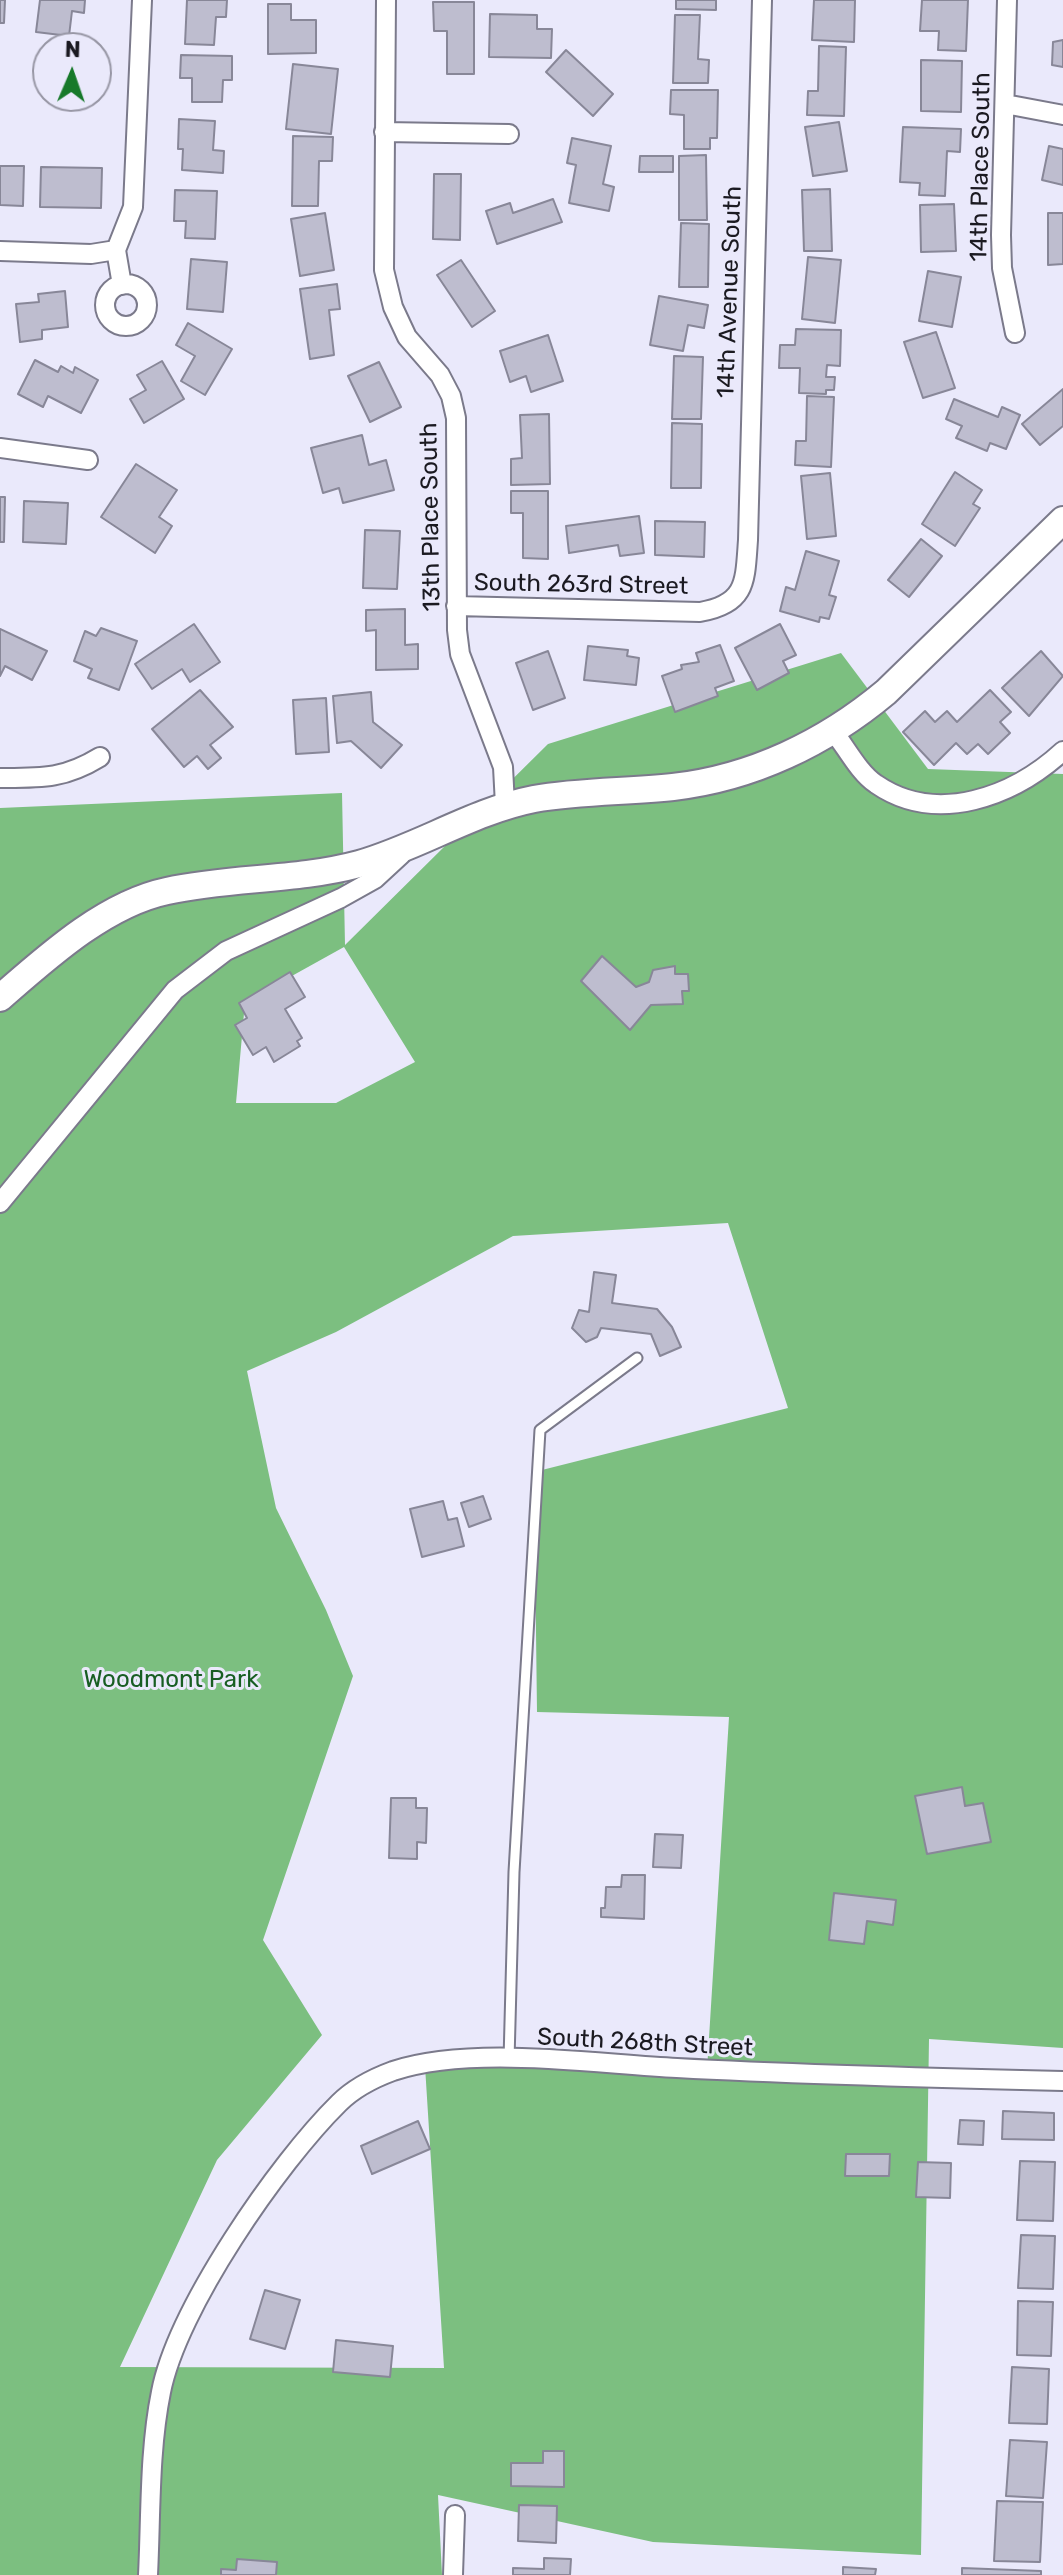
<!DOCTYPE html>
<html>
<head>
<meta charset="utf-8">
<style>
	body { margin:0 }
	#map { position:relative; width:1063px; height:2575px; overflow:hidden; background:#eae9fb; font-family:Rubik,sans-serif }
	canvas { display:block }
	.north { position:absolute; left:32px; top:32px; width:80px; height:80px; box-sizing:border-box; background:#eae9fb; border:2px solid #9796a4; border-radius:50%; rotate:2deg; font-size:22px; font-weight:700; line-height:32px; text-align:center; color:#1b1a21 }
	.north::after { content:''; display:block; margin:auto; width:28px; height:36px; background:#17792a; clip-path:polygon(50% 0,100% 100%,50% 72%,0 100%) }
</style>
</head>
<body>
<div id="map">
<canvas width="1063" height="2575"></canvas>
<div class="north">N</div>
</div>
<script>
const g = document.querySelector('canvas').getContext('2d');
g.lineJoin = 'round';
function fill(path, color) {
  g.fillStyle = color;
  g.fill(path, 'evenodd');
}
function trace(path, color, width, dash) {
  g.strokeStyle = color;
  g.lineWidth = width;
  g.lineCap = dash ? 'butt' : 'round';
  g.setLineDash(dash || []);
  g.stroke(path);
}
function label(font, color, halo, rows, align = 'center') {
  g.font = font + ' Rubik,sans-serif';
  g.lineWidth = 6;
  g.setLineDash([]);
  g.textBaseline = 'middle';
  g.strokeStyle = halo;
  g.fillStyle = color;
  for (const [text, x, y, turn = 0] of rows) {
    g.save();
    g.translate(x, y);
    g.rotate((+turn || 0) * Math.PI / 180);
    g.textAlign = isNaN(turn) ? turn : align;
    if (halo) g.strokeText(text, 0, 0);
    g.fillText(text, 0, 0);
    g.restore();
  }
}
fill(new Path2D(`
	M841 653 928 769 1063 774V2048L929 2039 921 2555 653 2542 438 2495 442 2575H0V808L342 793 345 945 548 744ZM344 947 415 1062 336 1103H236L245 1002ZM728 1223 788 1408 534 1472 537 1712 729 1717 707 2070 425 2066 444 2368 120 2367 217 2160 322 2035 263 1940 353 1676 326 1610 276 1508 247 1371 336 1332 513 1236Z`), '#7cbf80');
const building = new Path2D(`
	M0 0H5L4 23H0Z
	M40 0H85L84 13 72 11 69 36 36 32Z
	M187 0H227L226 17H216L214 45 185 44Z
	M676 0H716V10L676 9Z
	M814 0H855L854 42 812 40Z
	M922 0H968L966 51 938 50 939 31H920Z
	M433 2H474V74H447V31H434Z
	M268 4H291V20H316V53L268 54Z
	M490 14 537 15V29H552L551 58 489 57Z
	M675 15H700L698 59 709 60 708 83H673Z
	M1063 40V67L1052 65 1053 42Z
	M819 46 846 47 844 116 807 115 808 91H818Z
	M46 47 56 48H48V96H78L77 99 42 96Z
	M566 50 613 94 593 116 546 72Z
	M181 55 232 56V80H223L222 102H192V78H180Z
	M921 60 962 61 961 112 921 111Z
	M293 64 338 69 331 134 286 129Z
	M671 90H718L717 138H710V149H684V115L670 114Z
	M179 119 215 121 213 150 224 151 223 173 182 170 183 149H178Z
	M839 122 847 171 813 176 805 127Z
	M903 127 961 129 960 152 947 151 945 196 919 195 920 183 900 182Z
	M293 136 333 137 332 161H319L318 206H292Z
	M572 138 611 146 603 184 614 187 609 211 569 203 576 165 567 163Z
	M1049 146 1063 149V185L1042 180Z
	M706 155 707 220H679V156Z
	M640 156H673V172H639Z
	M0 166H24L23 206 0 205Z
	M41 167 102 168 101 208 40 207Z
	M434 174H461L460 240 433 239Z
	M830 189 832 251H804L802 190Z
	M175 190 217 191 215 239 185 238 186 221H174Z
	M553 199 562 222 497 244 486 211 510 203 513 213Z
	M954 204 956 251 921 252 920 205Z
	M325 213 334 270 300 276 291 219Z
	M1048 213H1063V264L1048 265Z
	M681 223 709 224 708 287H679Z
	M808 257 841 260 835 323 802 319Z
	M191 259 227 262 223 312 187 309Z
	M461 260 495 311 472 327 437 275Z
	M928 271 961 277 952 327 919 321Z
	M337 284 340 309 329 310 334 355 310 359 300 289Z
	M65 291 68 327 42 330V339L20 342 16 304 39 302 38 294Z
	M659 296 708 305 704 328 688 325 683 351 650 345Z
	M188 323 232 349 205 395 181 381 195 356 176 345Z
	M796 329 841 330 840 366 827 365 826 377H835L834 390H826V394L799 393 800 368H779L780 345H795Z
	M936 332 955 388 923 398 904 342Z
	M548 335 563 381 531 392 526 376 510 382 500 351Z
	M674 356 703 357 701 419H672Z
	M35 360 58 372 61 366 73 373 75 367 98 380 81 413 48 396 43 407 18 394Z
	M162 361 184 399 144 423 130 399 146 390 137 375Z
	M379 362 401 407 370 422 348 376Z
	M1063 389V426L1040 445 1022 424Z
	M807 396 834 397 831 467 795 465 796 441H806Z
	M954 399 998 417 1002 407 1020 415 1006 449 990 443 987 451 956 438 962 426 946 419Z
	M549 414 550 484 511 485V459L522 458 520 415Z
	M672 423 702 424 701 488H671Z
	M362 435 369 465 386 460 394 490 343 503 339 488 323 493 311 448Z
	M136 464 177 490 159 517 172 526 155 553 101 517Z
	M955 472 982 490 973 504 980 508 955 546 922 524Z
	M830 473 836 536 807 539 801 476Z
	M511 491H548V559L523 558V513H511Z
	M0 497H5L4 542H0Z
	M24 501 68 503 66 544 23 542Z
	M639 516 644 553 620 556 618 545 569 553 566 526Z
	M655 521 705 522 704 557 655 555Z
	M365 530 400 531 397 589 363 588Z
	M921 539 942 556 909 597 888 580Z
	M806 551 839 561 829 595 836 597 829 619 820 617 819 622 780 611 786 587 795 590Z
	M405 609V645L418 644V669L376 670V630L366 631V610Z
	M194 624 220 662 190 682 182 669 152 689 135 664Z
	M780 624 796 655 783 661 789 673 757 690 735 648Z
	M101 628 137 641 119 690 88 678 92 669 74 661 85 631 96 636Z
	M0 629 47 651 32 680 5 666 0 676Z
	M720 645 734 681 715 688 718 696 675 712 662 676 682 669 681 665 699 662 696 653Z
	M588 646 628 650 627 656 639 658 636 685 584 680Z
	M548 651 565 698 533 710 516 663Z
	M1041 651 1063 676 1029 716 1002 688Z
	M200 690 233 727 210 745 221 758 208 769 197 756 184 767 152 729Z
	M990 690 1011 712 1000 722 1010 733 988 754 978 744 967 754 956 743 934 765 903 732 925 711 935 722 947 711 957 722Z
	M371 692 373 722 402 745 381 768 351 741 337 743 333 696Z
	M326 698 329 752 296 754 293 700Z
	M602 956 636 987 649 982 653 970 675 966V974H688L689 991H682L683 1004 651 1005 630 1030 581 981Z
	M290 972 305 997 285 1009 302 1038 297 1041 300 1046 274 1062 266 1047 253 1055 235 1025 247 1018 239 1003Z
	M594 1272 616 1275 612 1303 657 1309 672 1327 681 1347 660 1356 651 1334 601 1328 597 1337 586 1342 572 1328 579 1310 589 1312Z
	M483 1496 491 1519 469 1527 461 1503Z
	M443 1501 448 1520 457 1518 464 1546 422 1557 410 1509Z
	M962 1787 965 1806 983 1803 991 1842 927 1854 915 1796Z
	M391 1798H416V1808H427L426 1843 417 1842V1859L389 1858Z
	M655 1834 683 1835 681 1868 653 1867Z
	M622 1875H645L644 1919 601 1917V1908H605L606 1887H621Z
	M834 1893 896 1900 893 1925 867 1921 864 1944 829 1940Z
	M1003 2111 1054 2113V2140L1002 2139Z
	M960 2120 984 2121 983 2145 958 2144Z
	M418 2121 430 2149 372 2174 361 2146Z
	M846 2154H890L889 2176H845Z
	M1020 2161 1055 2162 1053 2221 1017 2220Z
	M918 2162 951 2163 950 2198 916 2197Z
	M1021 2235 1055 2236 1053 2289 1018 2288Z
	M265 2290 300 2300 285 2349 250 2339Z
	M1018 2301 1053 2302 1051 2356 1017 2355Z
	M336 2340 393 2346 390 2377 333 2372Z
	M1012 2367 1049 2369 1047 2424 1009 2423Z
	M1010 2440 1047 2442 1043 2498 1006 2496Z
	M543 2451H564V2487L511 2486V2463H543Z
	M997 2501 1043 2502 1040 2562 994 2561Z
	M519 2505 557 2506 556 2543 518 2541Z
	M544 2558 571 2559 570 2575H513V2568L544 2569Z
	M237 2559 277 2562 276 2575H221V2569L236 2570Z
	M843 2567 876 2569 875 2575H843Z
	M962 2568 1041 2571V2575H962Z`);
fill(building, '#bebdcf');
trace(building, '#888798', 2);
const service = new Path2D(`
	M509 2060 514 1872 540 1430 637 1358`);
const minor = new Path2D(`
	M386 0 384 270 393 307 407 337 440 375 451 396 456 418 457 630 460 654 503 767 505 805
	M1007 0 1001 235 1002 268 1015 333
	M1005 104 1063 115
	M384 132 509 134
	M0 251 91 254 116 250
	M105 305a21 21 0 1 1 42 0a21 21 0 1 1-42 0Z
	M122 285 116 250 133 207 142 0
	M0 448 88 460
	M456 606 700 612C747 604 745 581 748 540L762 0
	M833 731C846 747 859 773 876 784 937 826 1014 796 1063 751
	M0 778C42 778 64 779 100 757
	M0 1203 175 990 226 951 341 898 375 879 401 855
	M148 2575C151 2515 149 2451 161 2392 177 2309 278 2163 339 2103 353 2089 374 2078 393 2071 472 2045 594 2064 677 2068 806 2075 934 2078 1063 2081
	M453 2575 455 2515`);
const secondary = new Path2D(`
	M0 998C47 957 105 904 167 891 230 877 296 881 359 864 419 847 473 811 534 799 580 791 627 792 673 787 752 778 825 743 886 692L1063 520`);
trace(service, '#7b7a8b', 13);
trace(minor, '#7b7a8b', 22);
trace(secondary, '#7b7a8b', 30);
trace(service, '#fff', 9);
trace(minor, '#fff', 18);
trace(secondary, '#fff', 26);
label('24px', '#1b1a21', '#eae9fb', [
	["14th Place South",981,167,-89],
	["14th Avenue South",730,292,-88],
	["13th Place South",431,517,-91],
	["South 263rd Street",581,585,1],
	["South 268th Street",645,2043,3]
]);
label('24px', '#185e23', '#eae9fb', [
	["Woodmont Park",171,1680]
]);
</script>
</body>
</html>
